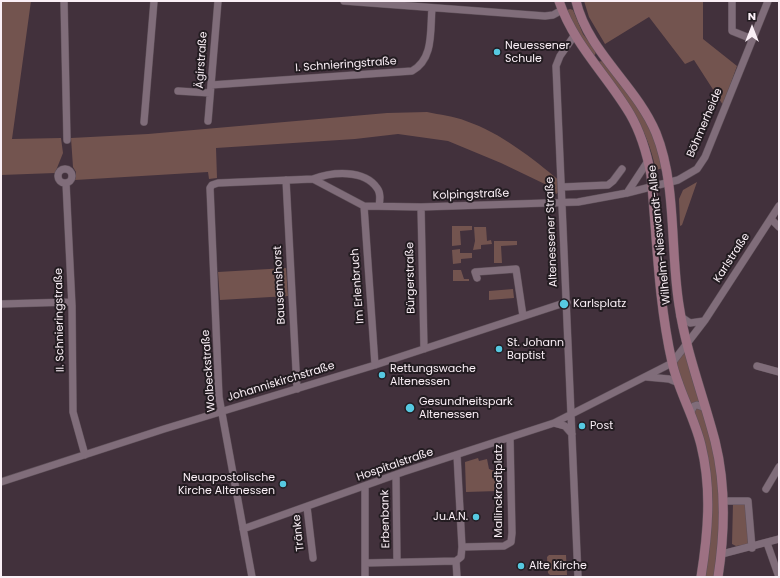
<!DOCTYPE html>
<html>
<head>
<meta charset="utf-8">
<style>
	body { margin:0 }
	#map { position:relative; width:780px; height:578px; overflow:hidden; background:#42313c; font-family:Poppins,sans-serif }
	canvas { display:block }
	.frame { position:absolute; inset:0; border:2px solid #faeff6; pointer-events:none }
	.north { position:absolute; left:732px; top:8px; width:40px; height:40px; -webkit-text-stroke:3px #231c21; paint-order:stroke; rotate:0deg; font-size:11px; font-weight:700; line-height:16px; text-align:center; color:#faeff6 }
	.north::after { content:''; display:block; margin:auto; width:14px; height:18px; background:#faeff6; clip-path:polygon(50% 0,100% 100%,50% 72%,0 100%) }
</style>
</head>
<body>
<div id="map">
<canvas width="780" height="578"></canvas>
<div class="frame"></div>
<div class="north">N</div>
</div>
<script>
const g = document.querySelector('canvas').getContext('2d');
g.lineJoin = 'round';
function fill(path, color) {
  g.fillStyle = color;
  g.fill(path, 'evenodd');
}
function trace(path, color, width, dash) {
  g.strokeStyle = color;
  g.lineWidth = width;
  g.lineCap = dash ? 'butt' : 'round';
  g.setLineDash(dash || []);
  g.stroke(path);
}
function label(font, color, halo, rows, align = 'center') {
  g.font = font + ' Poppins,sans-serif';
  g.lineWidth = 4;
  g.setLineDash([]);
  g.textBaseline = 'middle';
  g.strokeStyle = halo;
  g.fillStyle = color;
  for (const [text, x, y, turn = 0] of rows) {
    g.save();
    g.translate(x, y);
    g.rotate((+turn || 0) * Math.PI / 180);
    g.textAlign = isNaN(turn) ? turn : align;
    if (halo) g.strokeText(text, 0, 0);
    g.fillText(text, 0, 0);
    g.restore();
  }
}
fill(new Path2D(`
	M1 1H31L12 139 61 138 63 153 55 173 1 175Z
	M584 1H703V39L737 66 723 105 694 60 685 64 649 17 605 44 589 17Z
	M570 9 573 10 583 34 596 51 595 55 592 54 571 23 567 10Z
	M603 61 624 86 653 133 663 168 656 170C647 125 624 97 596 62Z
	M427 112C440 115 454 116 466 121 501 133 532 158 560 181L559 192 556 194 551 187 501 163 448 141 398 134 355 139 216 148 217 178 209 179 208 172 75 180 76 172 73 167 71 138 148 134 387 113Z
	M697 182 682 225 680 226 679 199 683 190Z
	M452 226H472V230L460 231 461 245 452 246Z
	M474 227H486L487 241 491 240 492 244 481 245V249L473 250 475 241Z
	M494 241H517V245L501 246 502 263H494Z
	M460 249V253H472V258L461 259V263L453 264 452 250Z
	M286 268 288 296 220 300 218 272Z
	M453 270H461L464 279H469V281H453Z
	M513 289 514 298 489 300V291Z
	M686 346 713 443 722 502 715 577H703L710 486 673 363Z
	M478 458 479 461 487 459 489 469 498 472V491L466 492 465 462Z
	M733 503H746L750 544 736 546 732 544Z
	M549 555H566L567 575H550L548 573 547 557Z`), '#73544f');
const minor = new Path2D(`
	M64 1 67 140
	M344 1 545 16 553 15 562 10
	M732 1V31L752 39
	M574 36 560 56 556 66 578 577
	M211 85 412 71C434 59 430 31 432 8
	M178 91 210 93
	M208 121 218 1
	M144 122 154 1
	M58 176a7 7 0 1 1 14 0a7 7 0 1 1-14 0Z
	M313 179C332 172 364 169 377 188 381 193 380 200 379 206
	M286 180 297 389
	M66 183 72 306 73 412 85 455
	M562 187 608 185 613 181 622 169
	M627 193 648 161
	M364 206 375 365
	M421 207 424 349
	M771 219 779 227
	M477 278 475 272 516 269 523 316
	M1 304 71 302
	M680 316 690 323 704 321
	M757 366 779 372
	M647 377 669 379 679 383
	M690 413 694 406 697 405 706 408
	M554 423 565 426 572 434
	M396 475 397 562
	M1 482 164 429 375 365 567 302
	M365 487V577
	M766 489 779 467
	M724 501H748L752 548
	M307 507 313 558
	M243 529 403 472 554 423 672 363 705 320 779 206
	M767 543 779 577
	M462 547 504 546 511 542 512 533 510 438
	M722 554 779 539
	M365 563 456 561
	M252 577 219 397 210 188 212 185 218 183 313 179 364 206 421 207 578 202 627 193 678 180 697 169 705 157 768 1
	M457 577 456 561 461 557 462 547 457 455`);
const secondary = new Path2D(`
	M559 1C574 45 607 75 630 114 641 133 647 154 651 175 657 237 658 300 672 362 678 390 694 416 701 445 712 489 708 533 701 577
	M576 1C588 52 636 85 656 133 677 185 670 250 679 305 686 352 703 395 715 441 726 485 725 532 718 577`);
trace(minor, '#5f515a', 8);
trace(secondary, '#5f515a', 10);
trace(minor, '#806d7a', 7);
trace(secondary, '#9d7183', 9);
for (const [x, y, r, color] of [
	[497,52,4,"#56c9e1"],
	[564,304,5,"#56c9e1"],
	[499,349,4,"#56c9e1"],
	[382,375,4,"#56c9e1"],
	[410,408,5,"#56c9e1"],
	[582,426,4,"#56c9e1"],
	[283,484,4,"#56c9e1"],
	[476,517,4,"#56c9e1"],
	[521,566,4,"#56c9e1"]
]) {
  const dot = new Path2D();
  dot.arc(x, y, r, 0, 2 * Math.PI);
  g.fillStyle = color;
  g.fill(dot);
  trace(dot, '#231c21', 1.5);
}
label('11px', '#faeff6', '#231c21', [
	["Neuessener",505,46],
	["Schule",505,59],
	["Karlsplatz",573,304],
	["St. Johann",507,343],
	["Baptist",507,356],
	["Rettungswache",390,369],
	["Altenessen",390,382],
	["Gesundheitspark",419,402],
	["Altenessen",419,415],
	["Post",590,426],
	["Neuapostolische",275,478,"right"],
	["Kirche Altenessen",275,491,"right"],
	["Ju.A.N.",468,517,"right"],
	["Alte Kirche",529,566]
], 'left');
label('11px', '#faeff6', '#231c21', [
	["Ägirstraße",202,60,-86],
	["I. Schnieringstraße",346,65,-4],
	["Böhmerheide",705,123,-67],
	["Kolpingstraße",471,195,-2],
	["Altenessener Straße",552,232,-92],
	["Wilhelm-Nieswandt-Allee",660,235,-96],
	["Karlstraße",732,258,-57],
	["Bürgerstraße",411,278,-91],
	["Bausemshorst",280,285,-93],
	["Im Erlenbruch",358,286,-94],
	["II. Schnieringstraße",60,320,-91],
	["Wolbeckstraße",209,371,-94],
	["Johanniskirchstraße",281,382,-17],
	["Hospitalstraße",395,465,-19],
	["Mallinckrodtplatz",499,491,-90],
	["Erbenbank",386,519,-91],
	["Tränke",299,533,-96]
]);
</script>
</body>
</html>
